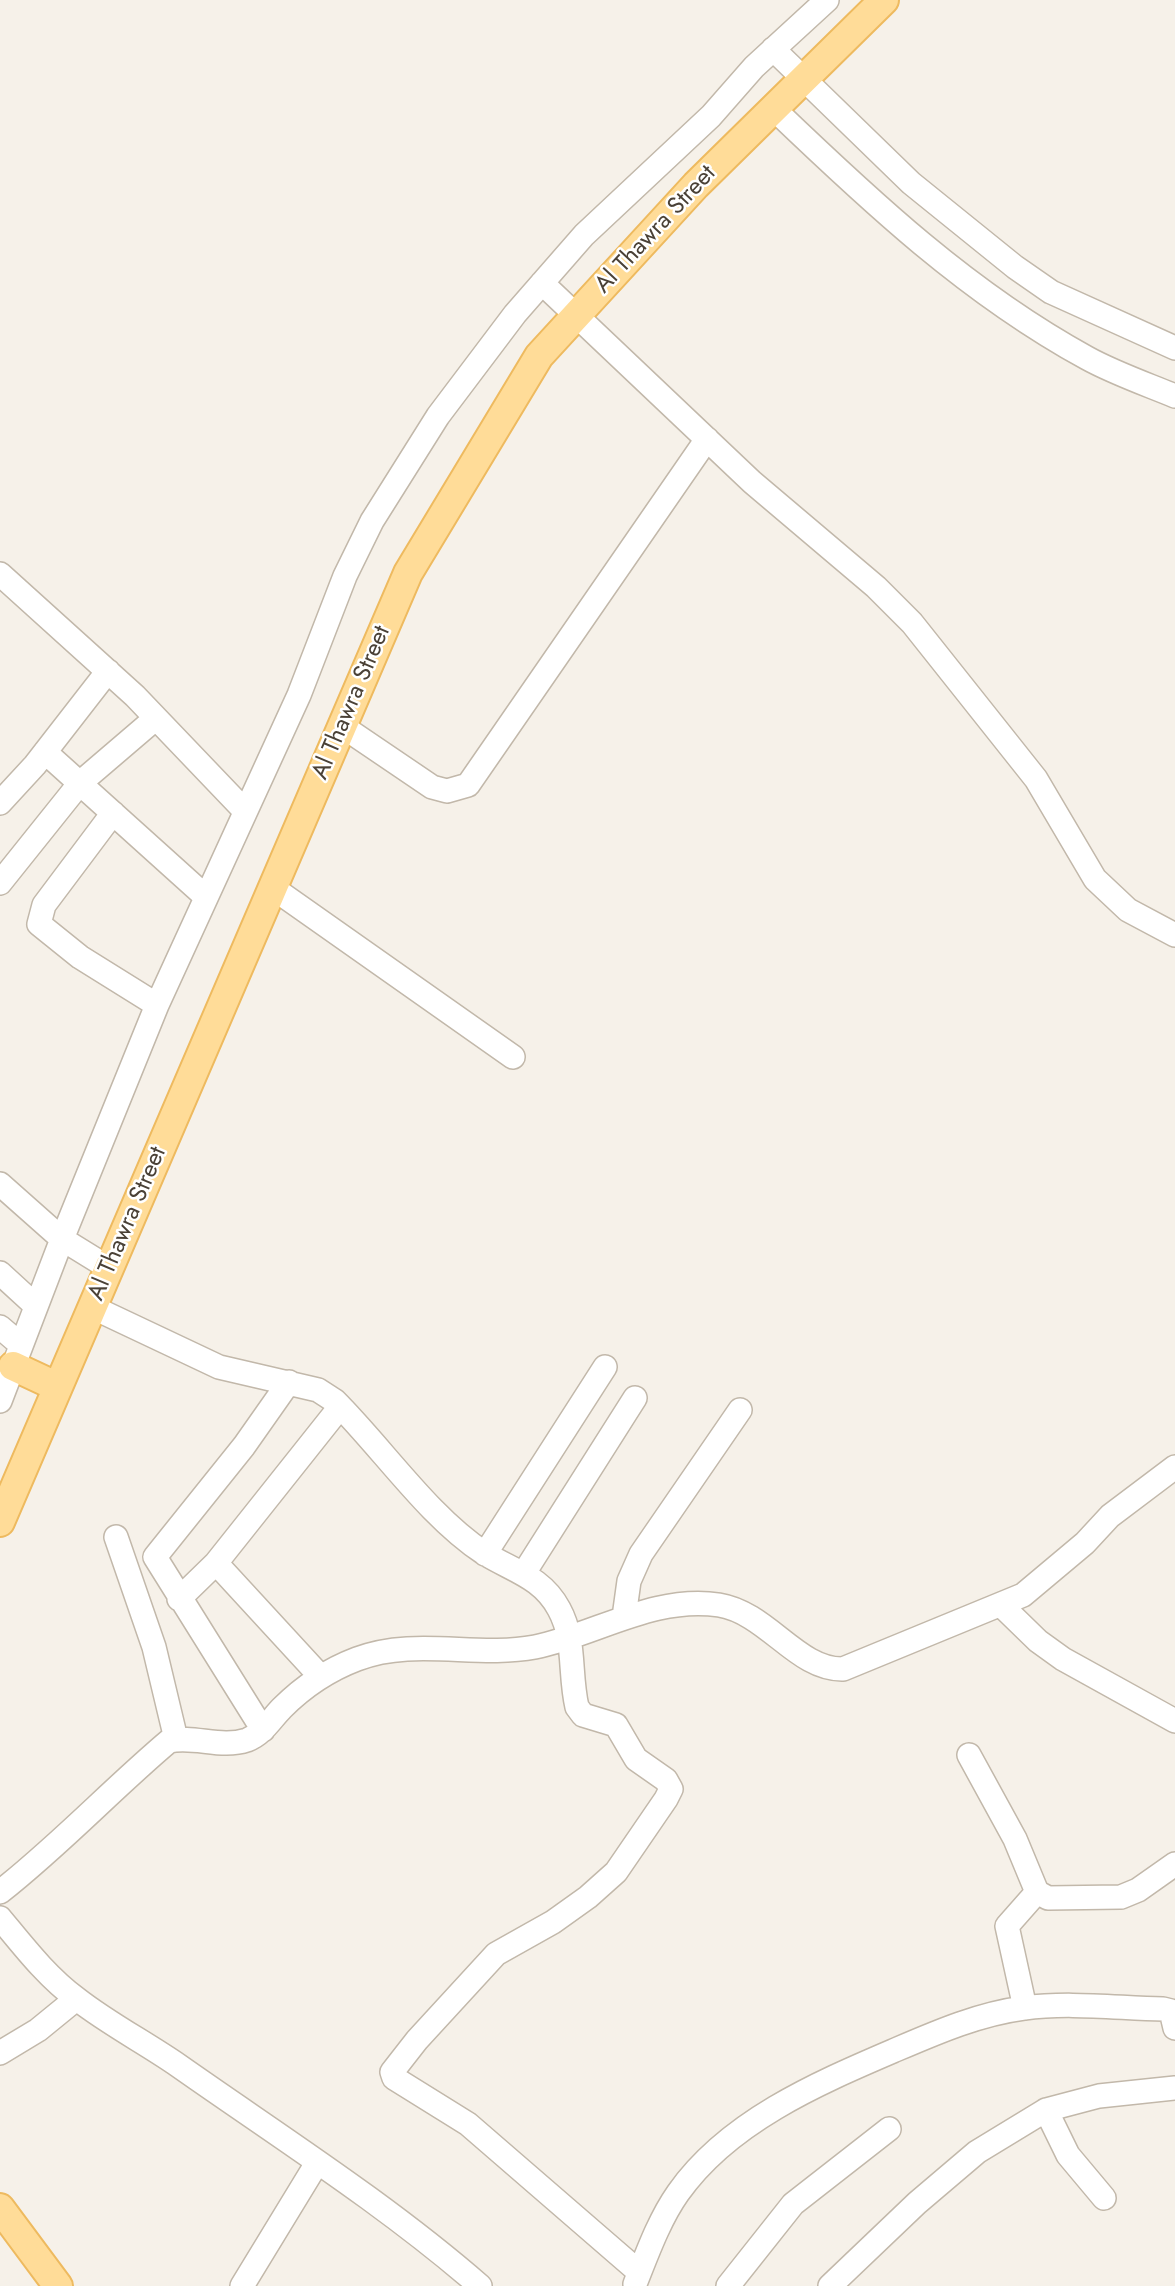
<!DOCTYPE html>
<html>
<head>
<meta charset="utf-8">
<style>
	body { margin:0 }
	canvas { display:block; background:#f6f1e9 }
</style>
</head>
<body>
<canvas width="1175" height="2286"></canvas>
<script>
const g = document.querySelector('canvas').getContext('2d');
g.lineJoin = 'round';
function trace(path, color, width, dash) {
  g.strokeStyle = color;
  g.lineWidth = width;
  g.lineCap = dash ? 'butt' : 'round';
  g.setLineDash(dash || []);
  g.stroke(path);
}
function label(font, color, halo, rows, align = 'center') {
  g.font = font + ' Jost,sans-serif';
  g.lineWidth = 5;
  g.setLineDash([]);
  g.textBaseline = 'middle';
  g.strokeStyle = halo;
  g.fillStyle = color;
  for (const [text, x, y, turn = 0] of rows) {
    g.save();
    g.translate(x, y);
    g.rotate((+turn || 0) * Math.PI / 180);
    g.textAlign = isNaN(turn) ? turn : align;
    if (halo) g.strokeText(text, 0, 0);
    g.fillText(text, 0, 0);
    g.restore();
  }
}
const minor = new Path2D(`
	M773 49 911 183 1015 267 1051 292 1175 348
	M774 109C870 201 968 293 1087 358 1114 373 1146 384 1175 396
	M542 283 752 482 876 587 912 623 1036 779 1095 879 1128 910 1175 935
	M0 574 135 696 245 811
	M342 726 432 787 447 791 468 785 707 439
	M45 752 206 897
	M0 803 35 765 108 671
	M113 813 44 905 39 924 80 957 157 1005
	M0 883 80 783 156 718
	M273 888 513 1057
	M0 1184 62 1239 0 1401
	M109 1268 62 1239 157 1005 299 695 345 576 372 521 438 416 515 314 584 235 711 116 754 67 827 0
	M0 1273 36 1306
	M92 1307 219 1367 318 1390 335 1401C383 1449 429 1517 484 1553 513 1571 542 1577 559 1609 576 1640 569 1673 577 1707L583 1715 616 1725 636 1759 666 1780 671 1789 666 1799 616 1872 588 1897 553 1922 496 1954 417 2040 392 2072 394 2078 468 2124 639 2272
	M0 1327 21 1345
	M116 1537 154 1647 176 1739
	M485 1554 605 1367
	M216 1563 320 1676
	M524 1573 635 1398
	M179 1599 216 1563 340 1407
	M1001 1605 1038 1641 1063 1659 1175 1721
	M624 1617 629 1581 641 1554 740 1410
	M263 1730 155 1557 244 1446 289 1382
	M969 1755 1015 1839 1037 1892 1048 1898 1121 1897 1138 1890 1175 1864
	M0 1892C60 1845 111 1790 169 1741 194 1735 221 1749 247 1740 263 1734 271 1719 282 1708 303 1687 328 1670 357 1659 414 1637 476 1658 535 1647 595 1635 654 1595 719 1605 768 1613 797 1670 843 1669L1023 1595 1085 1543 1110 1516 1175 1467
	M0 1918C24 1947 47 1977 77 1999 109 2024 146 2043 179 2066 280 2137 387 2205 480 2286
	M1025 2008 1007 1926 1037 1892
	M0 2053 38 2030 76 1999
	M1046 2110 1068 2155 1104 2198
	M635 2284C647 2254 659 2220 678 2193 728 2122 816 2084 893 2051 935 2033 978 2014 1024 2008 1069 2002 1117 2008 1163 2009L1171 2011 1175 2028
	M242 2286 317 2163
	M728 2286 793 2204 889 2129
	M830 2286 917 2203 977 2152 1046 2110 1099 2096 1175 2088`);
const major = new Path2D(`
	M13 1366 58 1387
	M0 1522 408 573 539 356 696 185 884 0
	M0 2208 58 2286`);
trace(minor, '#c2b8aa', 26);
trace(major, '#eeba5f', 32);
trace(minor, '#fff', 23);
trace(major, '#ffdc98', 28);
label('24px', '#4a4136', '#fff', [
	["Al Thawra Street",656,230,-47],
	["Al Thawra Street",352,703,-67],
	["Al Thawra Street",128,1224,-67]
]);
</script>
</body>
</html>
